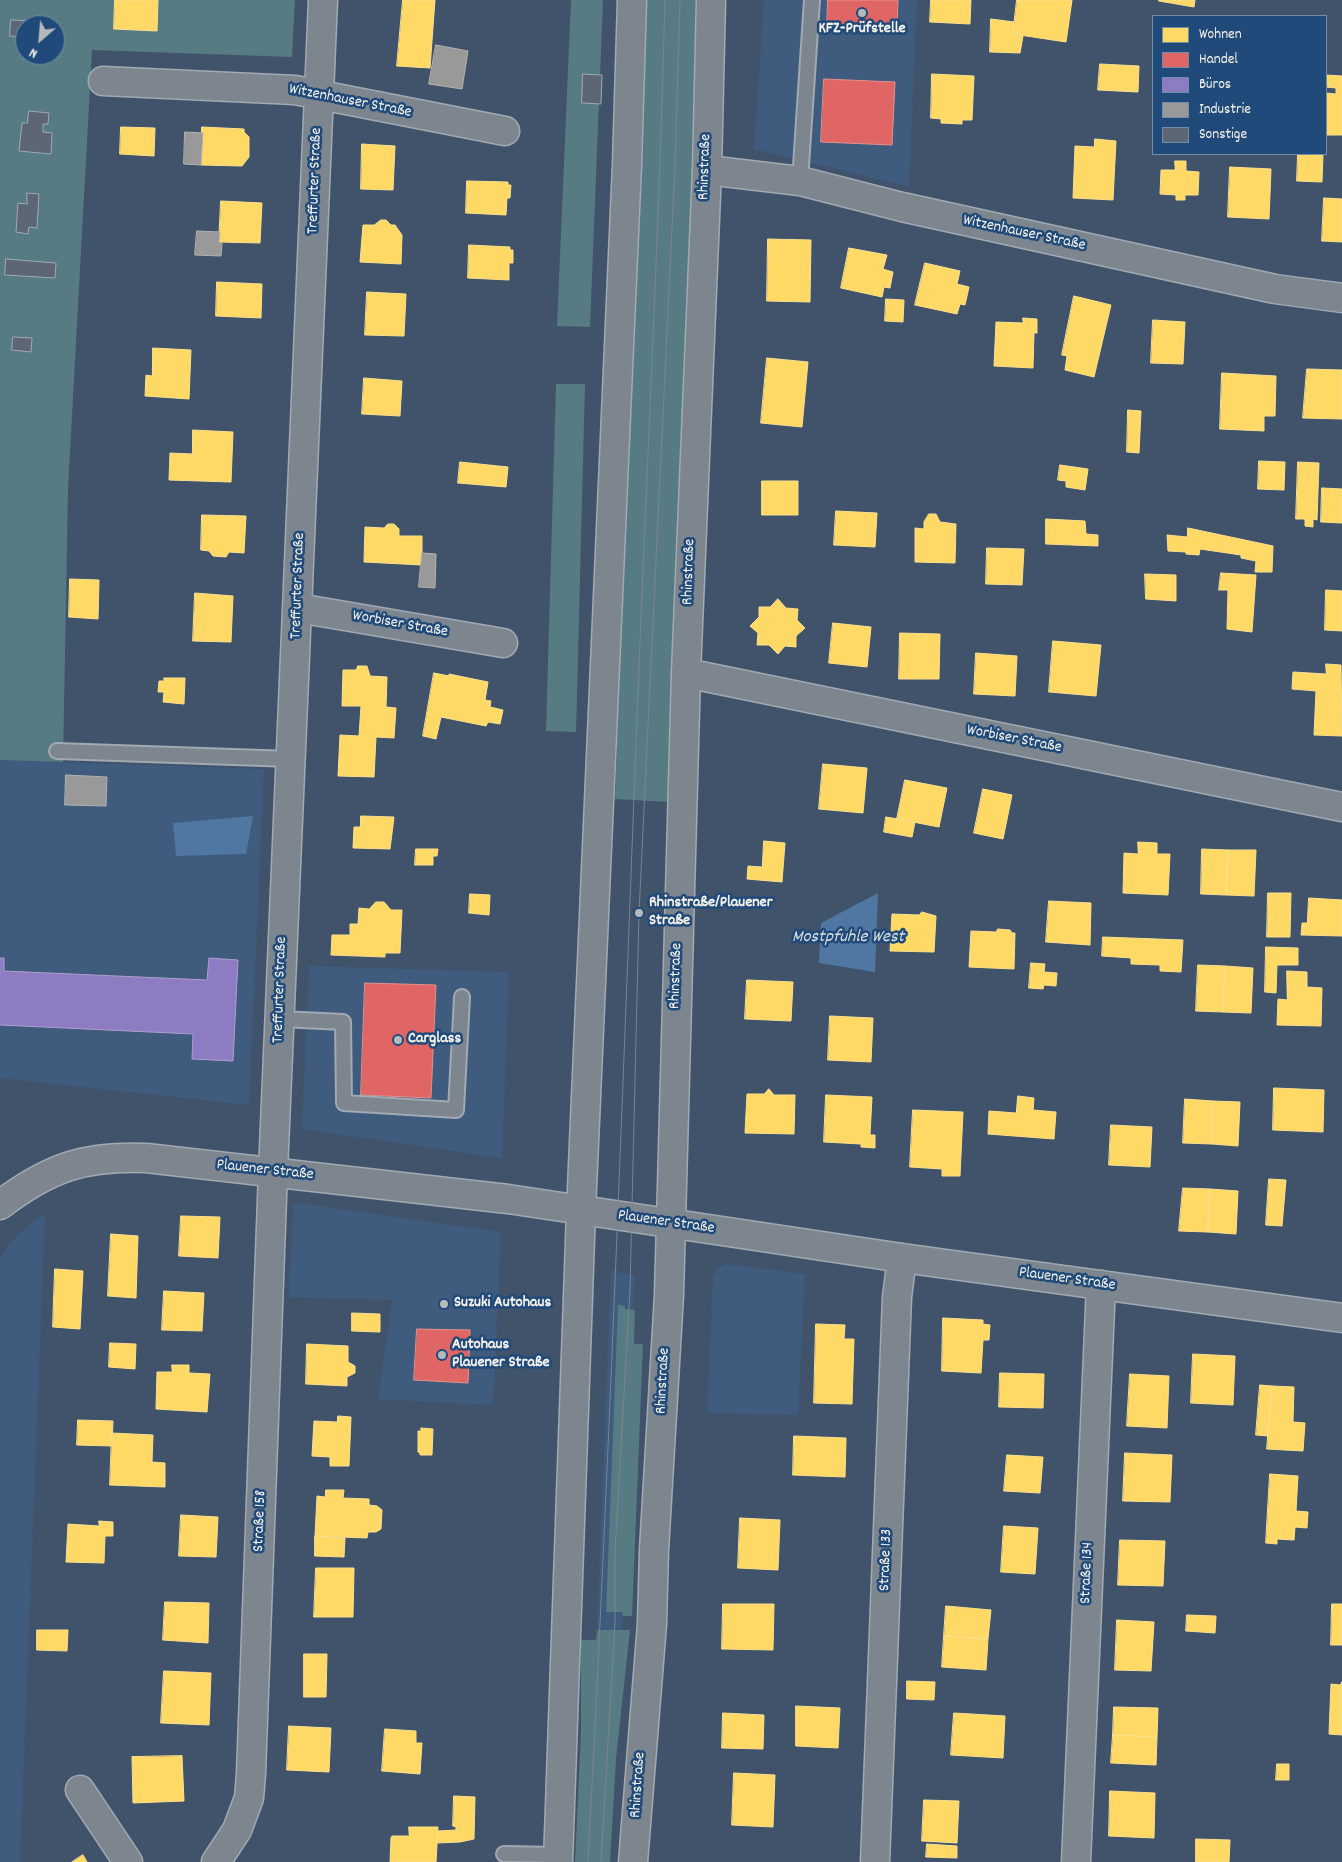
<!DOCTYPE html>
<html>
<head>
<meta charset="utf-8">
<style>
	body { margin:0 }
	#map { position:relative; width:1342px; height:1862px; overflow:hidden; background:#40536b; font-family:Dekko,sans-serif }
	canvas { display:block }
	.legend { position:absolute; left:1152px; top:15px; width:175px; height:140px; box-sizing:border-box; background:#1f4a7a; border:1px solid #748da6; margin:0; padding:6px 9px; list-style:none; font-size:15px; color:#f4f1e8 }
	.legend li { display:flex; align-items:center; gap:10px; height:25px }
	.legend b { width:25px; border:1px solid #748da6 }
	.north { position:absolute; left:15px; top:15px; width:50px; height:50px; box-sizing:border-box; background:#1f4a7a; border:1px solid #748da6; border-radius:50%; rotate:207deg; font-size:14px; font-weight:700; line-height:20px; text-align:center; color:#f4f1e8 }
	.north::after { content:''; display:block; margin:auto; width:18px; height:22px; background:#b5babc; clip-path:polygon(50% 0,100% 100%,50% 72%,0 100%) }
</style>
</head>
<body>
<div id="map">
<canvas width="1342" height="1862"></canvas>
<ul class="legend">
<li><b style="height:14px;background:#ffd966"></b>Wohnen</li>
<li><b style="height:14px;background:#e06666"></b>Handel</li>
<li><b style="height:14px;background:#8e7cc3"></b>Büros</li>
<li><b style="height:14px;background:#999"></b>Industrie</li>
<li><b style="height:14px;background:#5c6675"></b>Sonstige</li>
</ul>
<div class="north">N</div>
</div>
<script>
const g = document.querySelector('canvas').getContext('2d');
g.lineJoin = 'round';
function fill(path, color) {
  g.fillStyle = color;
  g.fill(path, 'evenodd');
}
function trace(path, color, width, dash) {
  g.strokeStyle = color;
  g.lineWidth = width;
  g.lineCap = dash ? 'butt' : 'round';
  g.setLineDash(dash || []);
  g.stroke(path);
}
function label(font, color, halo, rows, align = 'center') {
  g.font = font + ' Dekko,sans-serif';
  g.lineWidth = 5;
  g.setLineDash([]);
  g.textBaseline = 'middle';
  g.strokeStyle = halo;
  g.fillStyle = color;
  for (const [text, x, y, turn = 0] of rows) {
    g.save();
    g.translate(x, y);
    g.rotate((+turn || 0) * Math.PI / 180);
    g.textAlign = isNaN(turn) ? turn : align;
    if (halo) g.strokeText(text, 0, 0);
    g.fillText(text, 0, 0);
    g.restore();
  }
}
fill(new Path2D(`
	M764 0H917L909 187 754 149Z
	M0 760 264 769 249 1105 0 1078Z
	M309 966 509 972 502 1158 302 1129Z
	M293 1202 501 1232 493 1405 378 1399 392 1300 289 1297Z
	M45 1214 20 1862H0V1259L10 1243 25 1229Z
	M726 1264 805 1274 798 1415 707 1413 713 1278 718 1267Z
	M611 1271 635 1275 633 1310 625 1309 606 1611 623 1612V1616L621 1630H597Z`), '#3f5b7d');
fill(new Path2D(`
	M0 0H295L292 57 92 50 68 489 63 762 0 760ZM25 25H55V55H25Z
	M571 0H603L590 327 557 326Z
	M647 0H698L669 802 615 799C624 533 637 266 647 0Z
	M556 384H585L576 732 546 731Z
	M618 1305 625 1306V1309L635 1310 634 1344H643L632 1616H623L622 1612H606Z
	M597 1630H630L616 1759 610 1862H575L581 1732V1640H596Z`), '#577b82');
fill(new Path2D(`
	M253 816 246 854 176 856 173 823Z
	M878 893 875 972 819 963 821 923Z`), '#5077a1');
const homes = new Path2D(`
	M115 0H158L157 31 114 29Z
	M403 0H435L430 68 397 66Z
	M931 0H971L970 24 930 22Z
	M1017 0H1072L1066 42 1013 34Z
	M1159 0H1195L1194 7 1159 1Z
	M991 19 1014 22 1013 34 1023 36 1020 53 990 52Z
	M1100 64 1139 66 1138 92 1098 90Z
	M932 74 974 76 972 120H962V124L941 123V119L931 118Z
	M1326 75 1342 76V135H1326V93L1336 94V88L1326 87Z
	M121 127 155 128 154 156 120 154Z
	M202 127 244 129V132L249 137V157L242 166 201 165Z
	M1095 139 1116 141 1113 200 1073 198 1075 146 1094 147Z
	M362 144 395 146 393 190 361 189Z
	M1298 154H1323L1322 182 1297 181Z
	M1175 161H1186V171L1199 172 1198 195H1185V200H1176V195L1160 194 1161 170H1175Z
	M1230 167 1271 169 1269 219 1228 217Z
	M467 181 508 182V185H511L510 198H507L506 215 466 213Z
	M1324 198 1342 199V242L1322 241Z
	M221 201 262 203 260 243 219 242Z
	M381 220H386L391 225H395L402 235 401 264 360 262 363 225H374Z
	M768 239 811 240 810 302 767 301Z
	M469 245 510 247V250H513V263H509V280L468 278Z
	M849 248 887 255 883 269 893 272 890 288 884 287 882 297 841 288Z
	M925 263 960 271 957 284 969 287 965 305 960 304 957 314 915 305Z
	M217 282 262 284 261 318 216 316Z
	M367 292 406 294 404 336 365 335Z
	M1074 296 1111 305 1094 377 1065 370 1067 356 1062 355Z
	M886 299 904 300 903 322 885 321Z
	M1023 318 1037 319V333H1034L1033 368 994 366 996 322 1023 323Z
	M1153 320 1185 322 1183 364 1151 363Z
	M153 348 191 350 189 399 145 396 146 375 152 376Z
	M767 358 808 362 802 427 761 423Z
	M1307 369 1342 370V419L1303 418Z
	M1222 373 1276 376 1275 416H1264V431L1220 429Z
	M364 378 402 381 400 416 362 414Z
	M1128 410 1141 411 1139 453 1127 452Z
	M193 430 233 432 231 482 169 480 170 453 192 454Z
	M1259 461 1285 462 1284 490 1258 489Z
	M460 462 508 467 506 487 458 483Z
	M1298 462 1319 463 1317 520 1313 519V527L1305 526V519H1296Z
	M1060 465 1088 469 1085 490 1066 487V481L1058 480Z
	M762 481H798V515H762Z
	M1322 488 1342 489V523L1321 522Z
	M836 511 877 513 875 547 834 545Z
	M929 514H936L940 522 956 524 955 563 915 562V528L924 529V522Z
	M202 515 246 516 244 553 229 552 226 557 213 556 209 551 201 550Z
	M1046 519 1085 521 1086 534 1098 535V546L1046 544Z
	M388 524H394L399 529V536H422V565L364 562 365 527 384 528Z
	M1188 528 1273 546 1272 572H1255L1256 561 1241 558V555L1200 549 1199 555 1186 554V552L1168 551 1167 535 1187 537Z
	M987 548 1024 549 1022 585 986 584Z
	M1221 573 1256 575 1252 632 1227 629 1228 590H1219Z
	M1145 574 1176 575V601L1146 599Z
	M70 579 99 580 98 619 69 617Z
	M1326 590 1342 591V631L1325 630Z
	M195 593 233 596 231 642 193 641Z
	M778 599 786 608 798 609 797 620 805 628 796 636V647L785 646 778 654 769 645H757L758 633 750 626 759 617V607H770Z
	M833 623 871 627 867 667 829 663Z
	M900 633 940 634 939 679H899Z
	M1053 641 1101 645 1096 696 1049 692Z
	M976 653 1017 656 1015 696 974 694Z
	M1326 664 1341 665 1342 736 1314 735 1316 691 1292 689 1293 672 1326 674Z
	M358 666H367L370 676 387 677 386 707 396 708 394 738 376 737 374 777 338 776 340 735 359 736 361 706H342L343 670H356Z
	M434 673 449 676V674L488 682 485 700 491 701 490 707 503 710 500 724 488 722 486 726 441 717 436 739 423 736Z
	M164 678H185L184 704 163 702 164 692H158L159 681H164Z
	M823 764 867 768 863 813 819 809Z
	M905 780 947 788 939 827 897 819Z
	M983 789 1012 795 1003 839 974 833Z
	M361 816 394 817 390 849 353 848 354 827H360Z
	M886 817 915 822 912 837 884 832Z
	M764 841 785 843 782 882 747 879 748 866 762 867Z
	M1138 842 1157 843V854H1170L1168 895 1123 893 1124 853 1138 854Z
	M416 849H438L437 856H433V865H415Z
	M1202 849 1228 850 1226 895 1201 894Z
	M1228 850H1256L1254 896 1226 895Z
	M1268 893H1291L1290 937H1267Z
	M470 894 490 895 489 915 469 913Z
	M1309 898 1342 900V936L1301 935 1302 923H1307Z
	M1049 901 1091 903 1090 945 1046 942Z
	M376 902H384L391 910H402L400 953H385V957L331 955 332 935H350V924H358L359 908 369 909Z
	M922 912 936 916 934 952 890 951 892 914 919 915Z
	M998 929 1010 930 1012 933H1015L1014 969 969 967 971 931 996 932Z
	M1103 937 1183 940 1181 972 1160 971V965L1131 964V958L1102 956Z
	M1266 947 1298 948V965H1277L1276 993 1265 992Z
	M1031 963 1045 964 1044 972 1057 973 1056 986 1044 985 1043 989 1029 988Z
	M1198 965 1225 966 1223 1012 1196 1011Z
	M1225 966 1253 968 1251 1013 1223 1012Z
	M1287 971 1307 972V987L1322 988 1321 1026 1277 1025 1278 999 1287 1000Z
	M747 980 793 982 791 1021 745 1019Z
	M830 1016 873 1018 871 1062 828 1060Z
	M1274 1088 1324 1090 1323 1132 1273 1130Z
	M769 1089 774 1095H795L794 1134 745 1133 747 1094H764Z
	M826 1095 872 1097 870 1135H875V1148L861 1147V1144L824 1142Z
	M1018 1096 1034 1098 1033 1110 1056 1112 1054 1139 988 1134 989 1111 1016 1113Z
	M1185 1099 1213 1101 1212 1144 1183 1143Z
	M1213 1101 1240 1102 1238 1146 1212 1144Z
	M913 1110 963 1112 960 1176H942V1169L910 1167Z
	M1111 1125 1152 1127 1150 1167 1109 1165Z
	M1269 1179 1286 1180 1282 1226 1266 1225Z
	M1183 1188 1210 1189 1208 1232 1179 1231Z
	M1210 1189 1238 1191 1236 1234 1208 1232Z
	M181 1216 220 1217 218 1258 179 1256Z
	M111 1234 138 1236 136 1298 108 1296Z
	M55 1269 83 1271 80 1329 53 1327Z
	M164 1291 204 1293 202 1331 162 1330Z
	M352 1313 380 1314V1332L352 1331Z
	M943 1318 983 1320V1324L990 1325 989 1340H983L981 1373 942 1371Z
	M816 1324 845 1325 844 1339H854L852 1404 814 1403Z
	M110 1343 136 1344 135 1369 109 1367Z
	M307 1344 348 1346V1362L355 1366V1373L347 1377V1386L306 1384Z
	M1193 1354 1235 1356 1233 1405 1191 1403Z
	M172 1365H189V1373L210 1374 207 1412 156 1409 157 1372H172Z
	M1000 1373 1044 1374 1043 1408 999 1407Z
	M1130 1374 1169 1376 1167 1428 1127 1426Z
	M1260 1385 1272 1386 1268 1436 1256 1435Z
	M1272 1386 1294 1387 1293 1422 1305 1423 1303 1451 1267 1449Z
	M338 1416 351 1417 349 1466H330V1457L312 1456 314 1421 337 1422Z
	M78 1420 113 1421 112 1446 77 1445Z
	M421 1428 433 1429 432 1455H420V1453L418 1452V1431H421Z
	M112 1433 153 1435 152 1462 165 1463V1487L110 1485Z
	M794 1436 846 1438 845 1477 793 1475Z
	M1125 1453 1172 1455 1170 1502 1123 1501Z
	M1007 1455 1043 1457 1040 1493 1004 1491Z
	M1270 1474 1298 1476 1296 1511 1308 1512 1307 1528 1295 1527 1294 1540 1277 1539V1544L1266 1543Z
	M326 1490H344L343 1498 369 1499V1505L377 1506 382 1510 381 1529 376 1532H368L367 1538 315 1536 317 1496 325 1497Z
	M181 1515 218 1517 216 1557 179 1556Z
	M740 1518 780 1520 778 1570 738 1568Z
	M99 1521 113 1522V1536H105L104 1563 66 1562 68 1524 99 1526Z
	M1004 1526 1038 1528 1035 1574 1001 1572Z
	M315 1536 345 1538 344 1557 315 1556Z
	M1120 1540 1165 1541 1163 1586 1118 1585Z
	M316 1568H354L353 1617H314Z
	M165 1602 209 1603 208 1643 163 1640Z
	M723 1604H774L773 1650 722 1649Z
	M1332 1604H1342V1645H1331Z
	M946 1606 991 1610 988 1639 944 1636Z
	M1187 1615 1216 1616 1215 1633 1186 1631Z
	M1117 1620 1154 1622 1151 1671 1115 1670Z
	M37 1630H68L67 1651 37 1650Z
	M944 1636 988 1639 986 1670 942 1667Z
	M304 1654H327L326 1697H304Z
	M164 1671 211 1673 209 1725 161 1723Z
	M907 1681 935 1682 934 1700 907 1699Z
	M1342 1682V1735L1329 1734 1331 1684 1340 1685Z
	M796 1706 840 1708 838 1748 796 1746Z
	M1114 1707 1158 1708 1157 1737 1113 1735Z
	M723 1713 764 1715 763 1749 722 1748Z
	M954 1713 1005 1716 1003 1758 951 1755Z
	M289 1726 331 1728 329 1772 287 1770Z
	M385 1729 416 1731V1743H422L420 1774 382 1771Z
	M1113 1735 1157 1737 1156 1765 1111 1763Z
	M182 1756 184 1801 133 1803 132 1757Z
	M1277 1764H1289V1780H1276Z
	M734 1773 775 1775 773 1827 732 1825Z
	M1110 1791 1155 1793 1154 1838 1109 1836Z
	M454 1796 475 1797 474 1839 460 1842 437 1843 438 1831 456 1830V1827L453 1826Z
	M924 1800 959 1801 957 1843 922 1841Z
	M409 1827H438L436 1862H390L391 1838 392 1836H409Z
	M1196 1839 1230 1840 1229 1862H1196Z
	M927 1844 957 1846V1858L926 1857Z
	M83 1855 87 1862H72Z`);
fill(homes, '#ffd966');
trace(homes, '#fce08d', 1);
const shops = new Path2D(`
	M828 0H898L897 29 827 26Z
	M824 79 895 82 892 145 821 142Z
	M365 983 436 985 431 1098 361 1095Z
	M417 1329 470 1330 468 1383 414 1380Z`);
fill(shops, '#e06666');
trace(shops, '#e6908d', 1);
const offices = new Path2D(`
	M0 958H4V971L207 980 209 958 238 960 233 1061 192 1059 193 1034 0 1025Z`);
fill(offices, '#8e7cc3');
trace(offices, '#ad9fce', 1);
const industry = new Path2D(`
	M436 45 468 51 462 89 429 84Z
	M185 132 203 133 201 165 184 164Z
	M197 231 220 232 219 242 222 243 221 256 195 255Z
	M422 553 436 554 435 588 419 587Z
	M66 775 107 777 106 806 65 805Z`);
fill(industry, '#999');
trace(industry, '#b4b3b1', 1);
const building = new Path2D(`
	M11 20 37 21V25H25V37L10 36Z
	M583 74 602 75 601 104 582 103Z
	M29 111 49 113 48 124H43V132L52 133 51 154 19 151 22 123H27Z
	M27 193 39 194 37 228 29 227 28 234 16 232 18 203 27 204Z
	M6 259 56 263 55 278 5 275Z
	M13 337 32 338 31 352 12 350Z`);
fill(building, '#5c6675');
trace(building, '#a1a9b2', 1);
const service = new Path2D(`
	M800 181 812 0
	M57 751 292 759
	M281 1019 343 1022 344 1103 456 1110 462 997
	M504 1854 558 1855`);
const minor = new Path2D(`
	M103 81 295 90 505 131
	M707 170 800 181 902 207 1275 289 1342 298
	M298 608 503 643
	M686 673 1342 807
	M80 1790 128 1862
	M216 1862 237 1830 249 1798 251 1774 273 1171 323 0
	M875 1862 897 1297 902 1258
	M1076 1862 1101 1285`);
const tertiary = new Path2D(`
	M0 1205C50 1167 84 1156 146 1158L508 1199 902 1258 1342 1318`);
const secondary = new Path2D(`
	M558 1862 581 1211 627 164 632 0
	M633 1862 652 1624 654 1550 669 1295 686 673 707 170 711 0`);
trace(service, '#a1a9b2', 18);
trace(minor, '#a1a9b2', 31);
trace(tertiary, '#a1a9b2', 31);
trace(secondary, '#a1a9b2', 31);
trace(service, '#7d868e', 14);
trace(minor, '#7d868e', 28);
trace(tertiary, '#7d868e', 28);
trace(secondary, '#7d868e', 28);
trace(new Path2D(`
	M588 1862C609 1472 623 1082 638 692 647 462 659 231 665 0
	M601 1862 615 1623V1551L630 1289 639 913 675 165 680 0`), '#7a8490', 1);
for (const [x, y, r, color] of [
	[862,13,5,"#b5babc"],
	[639,913,5,"#b5babc"],
	[398,1040,5,"#b5babc"],
	[444,1304,5,"#b5babc"],
	[442,1355,5,"#b5babc"]
]) {
  const dot = new Path2D();
  dot.arc(x, y, r, 0, 2 * Math.PI);
  g.fillStyle = color;
  g.fill(dot);
  trace(dot, '#1f4a7a', 2);
}
label('bold 16px', '#f4f1e8', '#1f4a7a', [
	["KFZ-Prüfstelle",862,30,"center"],
	["Rhinstraße/Plauener",649,904],
	["Straße",649,922],
	["Carglass",408,1040],
	["Suzuki Autohaus",454,1304],
	["Autohaus",452,1346],
	["Plauener Straße",452,1364]
], 'left');
label('16px', '#f4f1e8', '#1f4a7a', [
	["Witzenhauser Straße",350,102,11],
	["Rhinstraße",706,167,-88],
	["Treffurter Straße",316,181,-88],
	["Witzenhauser Straße",1024,234,12],
	["Rhinstraße",690,572,-88],
	["Treffurter Straße",299,586,-88],
	["Worbiser Straße",400,625,10],
	["Worbiser Straße",1014,740,11],
	["Rhinstraße",677,976,-88],
	["Treffurter Straße",281,990,-88],
	["Plauener Straße",265,1171,6],
	["Plauener Straße",666,1223,8],
	["Plauener Straße",1067,1280,8],
	["Rhinstraße",664,1381,-87],
	["Straße 158",261,1521,-88],
	["Straße 133",887,1560,-88],
	["Straße 134",1088,1573,-88],
	["Rhinstraße",639,1785,-86]
]);
label('italic 18px', '#dcdfde', '#1f4a7a', [
	["Mostpfuhle West",848,939]
]);
</script>
</body>
</html>
